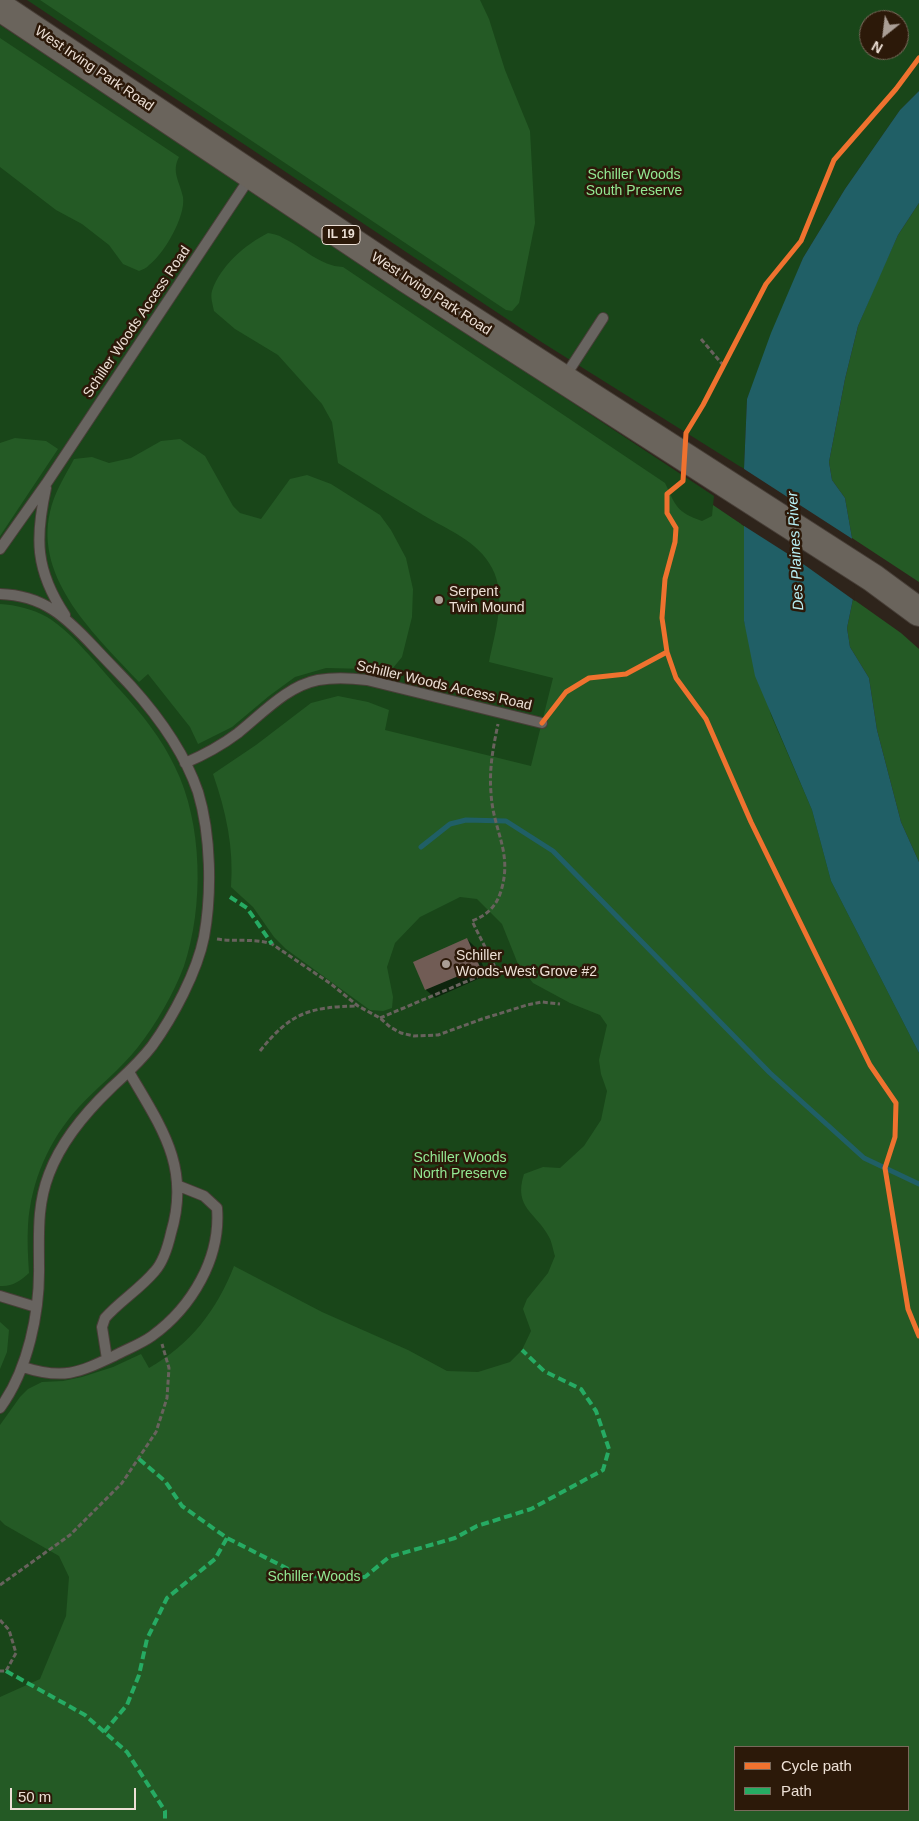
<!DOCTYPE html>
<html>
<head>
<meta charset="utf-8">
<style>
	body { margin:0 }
	#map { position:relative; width:919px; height:1821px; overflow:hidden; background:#2e241b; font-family:Helvetica,sans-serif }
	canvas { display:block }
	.legend { position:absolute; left:734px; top:1746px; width:175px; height:65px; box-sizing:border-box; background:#2c1909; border:1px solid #79695b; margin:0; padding:6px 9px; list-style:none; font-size:15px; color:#ede0d6 }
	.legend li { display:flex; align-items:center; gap:10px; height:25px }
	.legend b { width:25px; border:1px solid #79695b }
	.north { position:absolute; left:859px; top:10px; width:50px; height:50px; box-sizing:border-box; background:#2c1909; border:1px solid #79695b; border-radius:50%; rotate:209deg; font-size:14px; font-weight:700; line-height:20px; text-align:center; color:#ede0d6 }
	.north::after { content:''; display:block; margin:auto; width:18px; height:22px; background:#aa9e95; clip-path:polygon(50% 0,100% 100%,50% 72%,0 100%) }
	.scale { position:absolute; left:10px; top:1788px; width:126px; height:22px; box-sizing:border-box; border:2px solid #ede0d6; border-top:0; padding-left:6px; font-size:15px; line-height:18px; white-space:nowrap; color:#ede0d6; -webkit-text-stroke:4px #2c1909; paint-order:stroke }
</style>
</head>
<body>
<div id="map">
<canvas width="919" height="1821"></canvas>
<ul class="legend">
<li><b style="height:6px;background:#ef722f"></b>Cycle path</li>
<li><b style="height:6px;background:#26ab63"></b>Path</li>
</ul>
<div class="north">N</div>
<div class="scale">50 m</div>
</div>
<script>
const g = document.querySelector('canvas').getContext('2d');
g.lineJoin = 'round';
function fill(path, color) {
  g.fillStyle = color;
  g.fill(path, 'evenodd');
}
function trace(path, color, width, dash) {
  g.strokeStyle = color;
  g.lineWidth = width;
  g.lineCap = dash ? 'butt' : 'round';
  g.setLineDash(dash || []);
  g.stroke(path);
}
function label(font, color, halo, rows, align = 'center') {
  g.font = font + ' Helvetica,sans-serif';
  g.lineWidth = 5;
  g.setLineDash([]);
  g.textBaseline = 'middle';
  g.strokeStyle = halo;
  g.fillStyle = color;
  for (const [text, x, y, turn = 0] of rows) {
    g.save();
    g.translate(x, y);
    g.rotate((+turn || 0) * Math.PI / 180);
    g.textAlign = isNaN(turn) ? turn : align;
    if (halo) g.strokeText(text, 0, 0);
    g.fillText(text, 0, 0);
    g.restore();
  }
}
fill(new Path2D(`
	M27 0H919V91L900 110 845 189 803 258 747 399 744 469 543 343ZM869 20H899V50H869Z
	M0 25 714 496 713 506 744 526V621L919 1053V1821H0ZM735 1747H908V1810H735Z`), '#194619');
fill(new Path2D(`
	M40 0H480L489 19 505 70 530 131 535 223 519 303 512 311 506 310Z
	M0 38 179 157C171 172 180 182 183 197 186 216 164 254 149 265 147 268 143 269 139 271L123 264 109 245 82 224 56 210 0 167Z
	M919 203V582L852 538 845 498 832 480 829 462 845 379 858 326 877 281 898 235Z
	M268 233C273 234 279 235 283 238 304 248 320 266 343 267L665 483C676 506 676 512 702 521L712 516 713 505 744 526V621L771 715 812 810 831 881 919 1053V1821H0V1697L40 1679 66 1616 69 1577 59 1556 5 1525 0 1520V1425L20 1397 28 1389 42 1382 63 1381 82 1377 113 1367 141 1354 149 1368C190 1345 217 1310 234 1266L322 1312 408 1350 447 1371 478 1372 510 1362 522 1350 531 1331 523 1309 527 1299 548 1273 555 1256C553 1250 552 1242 549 1237 536 1212 513 1208 524 1174L543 1167 560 1168 584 1146 601 1120 607 1091 601 1074 599 1060 607 1025 600 1015 570 1003 533 983 518 964 502 924 477 899 460 897 420 917 395 943 387 967 393 997 392 1008 383 1011 370 1010 286 949 274 937 253 907 231 887C234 848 226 811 213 774L256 745 311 703 338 696 368 702 389 710 385 730 531 766 553 678 489 662C495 632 507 596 492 568 478 541 448 530 423 515 395 498 367 481 338 463L332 422 322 404 278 355 235 329 214 311C213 305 210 297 212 291 220 266 246 244 268 233ZM735 1747H908V1810H735Z
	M15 438 46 441 58 449 0 536V443Z
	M180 439 205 456 233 506 240 513 261 519 290 479 307 475 331 484 380 515 391 530 406 558 413 589 412 617 402 657 393 668 384 672 369 669 326 668 295 677 269 696 232 727 198 744 190 727 148 674 139 682C97 637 34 580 50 512 54 493 65 476 74 459L92 457 109 463 131 458 161 441Z
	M853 599 901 633 919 649V862L901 822 877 730 869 678 850 647 847 628Z
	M0 604C16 605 33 609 47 617 74 634 99 667 121 691 142 714 162 739 175 767 203 823 204 907 184 966 174 993 156 1024 138 1047 121 1069 97 1087 78 1108 49 1140 31 1181 28 1225 27 1241 28 1257 29 1273 20 1281 12 1287 0 1286Z
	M0 1322 9 1330 7 1352 0 1369Z`), '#245a25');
fill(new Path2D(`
	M919 91V203L898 235 858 326 845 379 829 462 832 480 845 498 852 538 853 599 847 628 850 647 869 678 877 730 901 822 919 862V1053L831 881 812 810 755 676 744 621V469L747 399 771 333 803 258 845 189 900 110Z`), '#205f66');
fill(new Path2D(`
	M741 467 854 540 855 601 799 561 741 524Z`), '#2e241b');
fill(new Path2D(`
	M467 939 475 947 487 975 435 998 426 990 414 962Z`), '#0007');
trace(new Path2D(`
	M421 847 450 824 466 820 506 821 553 851 770 1073 864 1158 919 1184`), '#205f66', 5);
fill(new Path2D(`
	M467 938 480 967 425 990 413 962Z`), '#715c55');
const lane = new Path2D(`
	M564 378 603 318
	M46 488C35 538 35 570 65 615
	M0 549 46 484 251 176
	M0 594C43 595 66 617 94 647 106 660 119 673 131 686 158 716 185 754 198 792 211 835 212 893 204 937 197 972 173 1017 152 1046 139 1063 126 1074 111 1088 87 1111 61 1142 49 1174 37 1205 39 1233 39 1265 40 1312 28 1370 0 1408
	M185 763C204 755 222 745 238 733 262 714 287 686 318 680 335 677 351 678 367 680L542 723
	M0 1296 36 1307
	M107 1359 102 1327 105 1318C120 1301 140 1289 155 1271 164 1261 168 1246 171 1233 191 1167 161 1127 129 1072
	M23 1367C63 1380 78 1373 114 1356 127 1349 141 1344 152 1336 192 1307 221 1258 217 1208L204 1196 179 1186`);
const primary = new Path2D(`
	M0 7 406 278 873 578 919 612`);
trace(lane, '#473e37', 12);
trace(primary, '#473e37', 30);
trace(new Path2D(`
	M701 339 723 365
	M550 713 566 692 589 678 626 674 667 652
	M217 939C235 942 254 938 272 944L331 984 358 1006 380 1018 390 1027 401 1033 414 1036 438 1035 482 1019 527 1005 542 1002 560 1004
	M380 1018 496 969 472 921C487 915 496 907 501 891 513 852 493 831 491 793 489 769 493 748 498 724
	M260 1051C291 1012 310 1007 358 1006
	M0 1585 70 1535 122 1483 156 1432 167 1398 169 1368 162 1344
	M0 1620 9 1630 16 1653 6 1671H0`), '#68625d', 3, [5, 2.5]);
trace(lane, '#686460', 10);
trace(primary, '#6a645c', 28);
trace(new Path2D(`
	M230 897 247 908 272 944
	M139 1459 165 1481 182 1506 227 1538 302 1576 365 1577 389 1557 455 1538 477 1526 531 1509 603 1470 609 1449 596 1411 581 1389 544 1371 522 1350
	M6 1671 85 1715 127 1752 165 1811V1821
	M104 1732 127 1705 139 1675 147 1639 167 1598 215 1559 227 1538`), '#26ab63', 4, [8, 4]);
trace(new Path2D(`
	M919 58 896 89 834 160 801 241 766 284 703 405 686 433 683 481 667 494V513L676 528 675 542 665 579 662 618 667 652 676 678 706 719 751 822 870 1065 896 1103 895 1137 885 1168 908 1309 919 1336
	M542 723 566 692 589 678 626 674 667 652`), '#ef722f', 5);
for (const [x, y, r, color] of [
	[439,600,5,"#aa9e95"],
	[446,964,5,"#aa9e95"]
]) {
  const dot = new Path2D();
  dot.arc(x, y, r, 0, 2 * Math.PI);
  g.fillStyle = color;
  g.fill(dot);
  trace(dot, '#2c1909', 2);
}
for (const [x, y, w] of [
	[341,235,38]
]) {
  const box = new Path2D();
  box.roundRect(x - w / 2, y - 9.5, w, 19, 4);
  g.fillStyle = '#2c1909';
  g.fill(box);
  trace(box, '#ede0d6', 1);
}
label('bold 12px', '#ede0d6', null, [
	["IL 19",341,235]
]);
label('14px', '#ede0d6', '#2c1909', [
	["West Irving Park Road",94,69,34],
	["West Irving Park Road",431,294,33],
	["Schiller Woods Access Road",137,322,-56],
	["Schiller Woods Access Road",444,686,13]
]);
label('14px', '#93e993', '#2c1909', [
	["Schiller Woods",634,175],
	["South Preserve",634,191],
	["Schiller Woods",460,1158],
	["North Preserve",460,1174],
	["Schiller Woods",314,1577]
]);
label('14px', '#ede0d6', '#2c1909', [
	["Serpent",449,592],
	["Twin Mound",449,608],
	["Schiller",456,956],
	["Woods-West Grove #2",456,972]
], 'left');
label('italic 15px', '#b8f0f6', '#2c1909', [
	["Des Plaines River",796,551,-93]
]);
</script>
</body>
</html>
